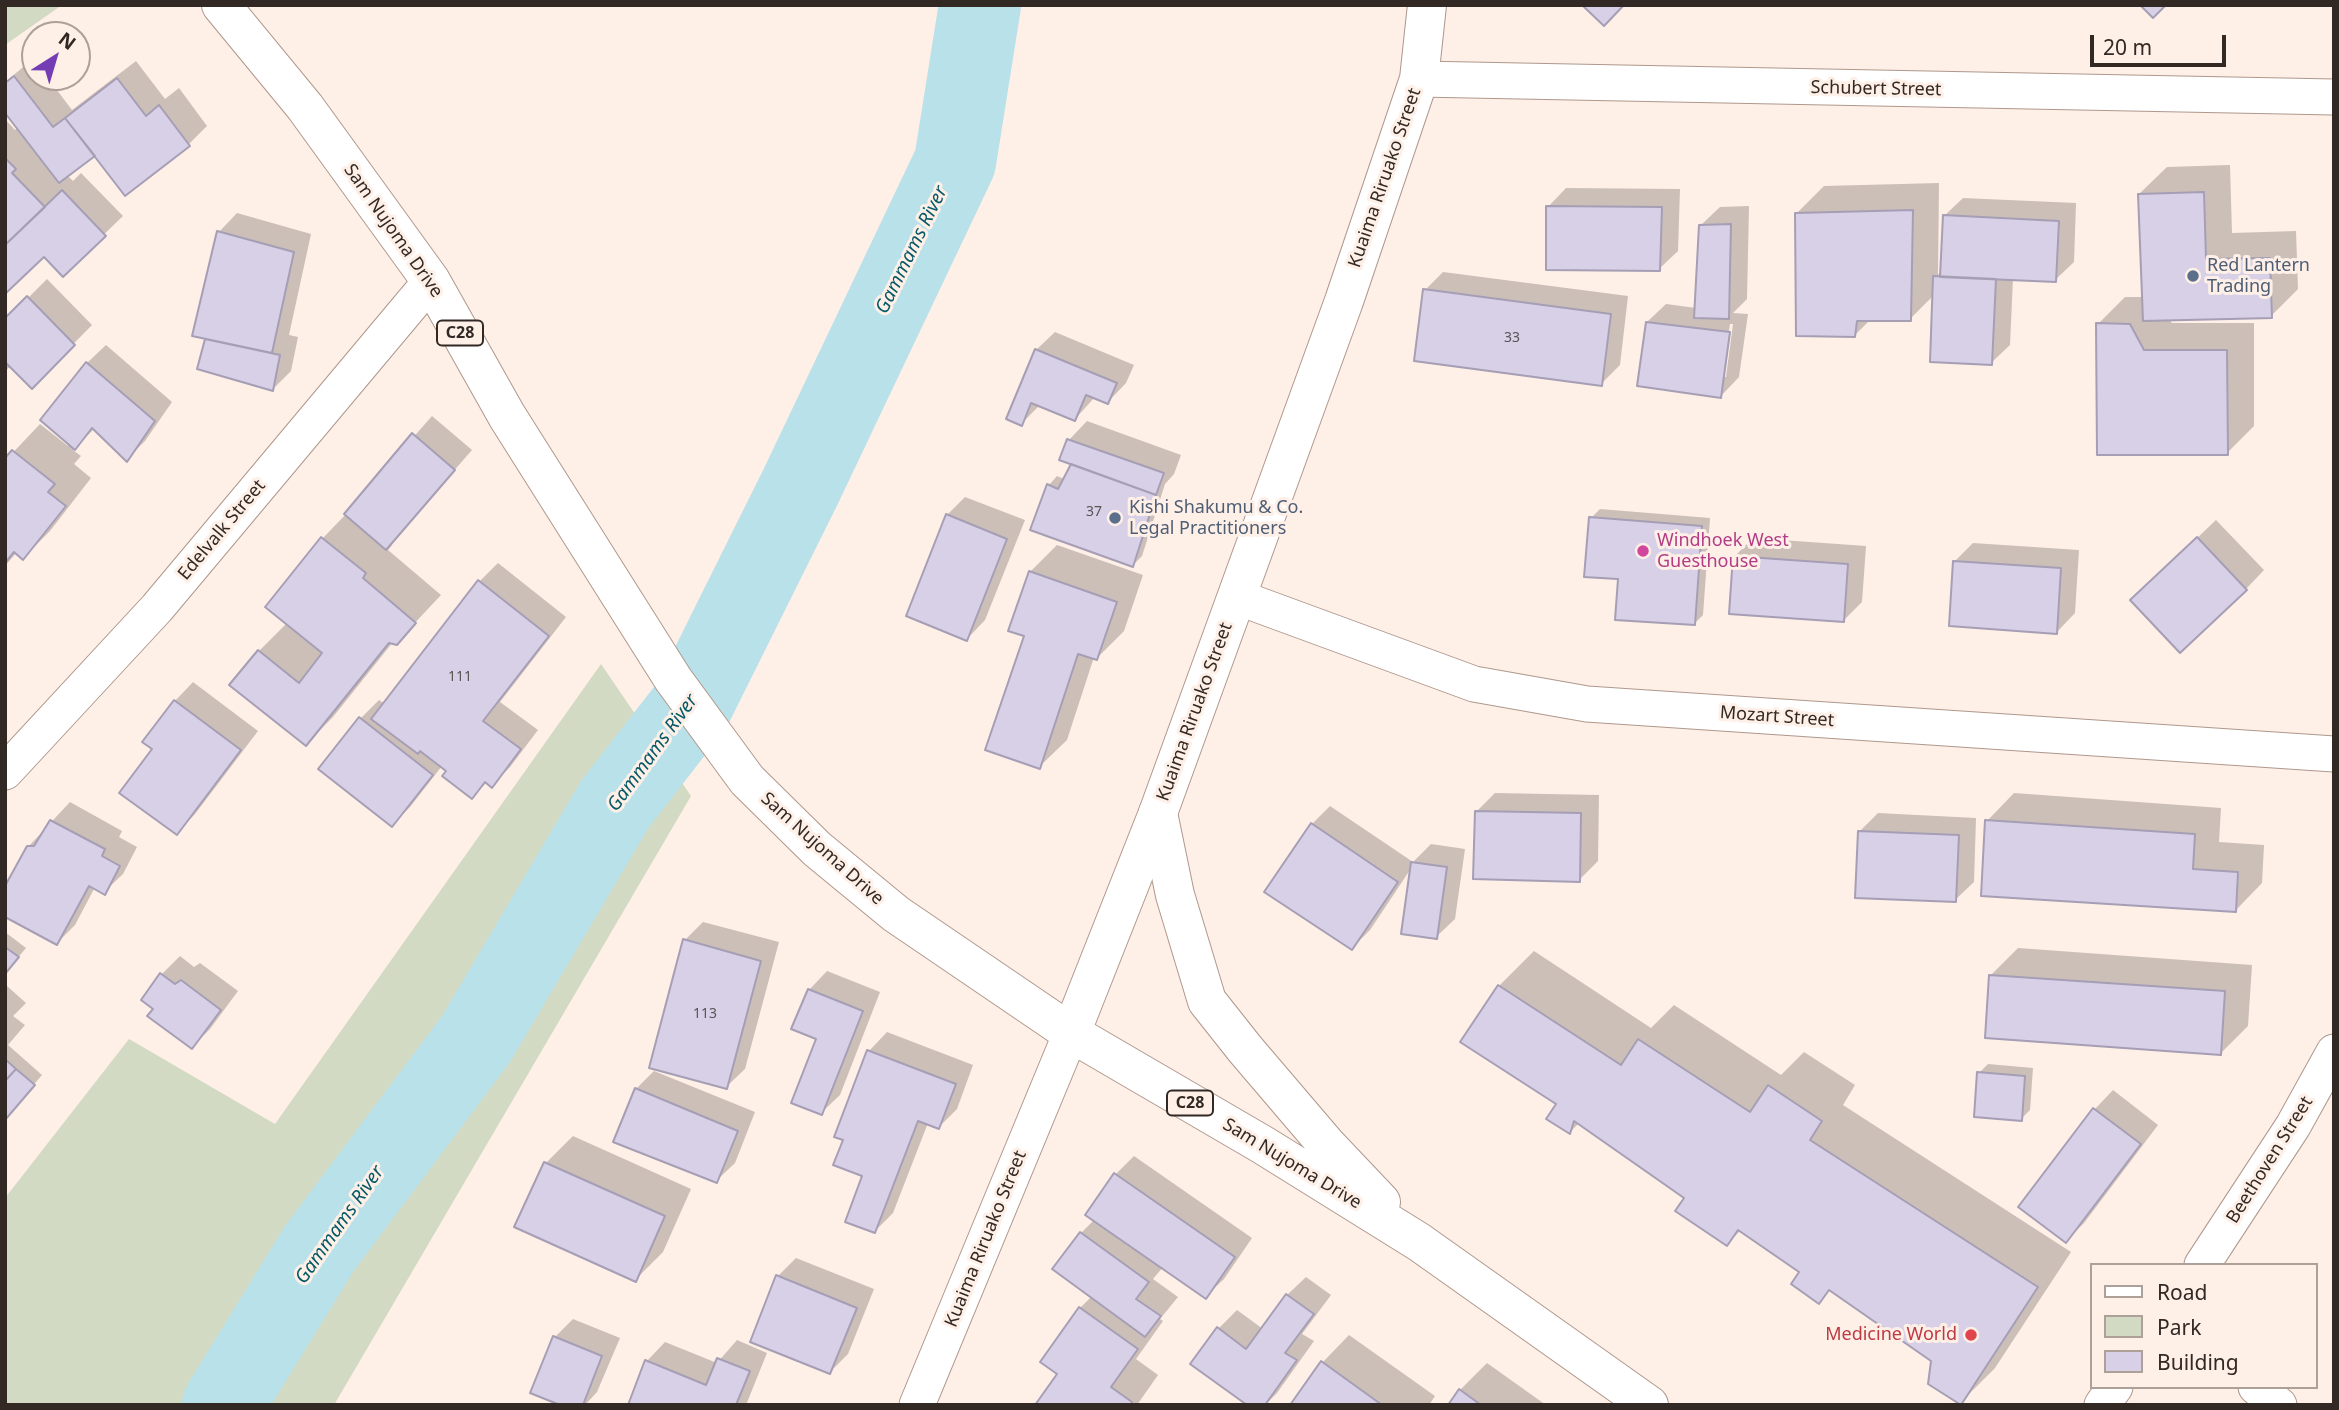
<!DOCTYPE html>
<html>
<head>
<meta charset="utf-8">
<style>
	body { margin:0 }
	#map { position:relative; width:2339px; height:1410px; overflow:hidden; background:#feefe7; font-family:"Noto Sans",sans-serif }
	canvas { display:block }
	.frame { position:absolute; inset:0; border:7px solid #322924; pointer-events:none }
	.legend { position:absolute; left:2090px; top:1263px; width:228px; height:126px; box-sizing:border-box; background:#feefe7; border:2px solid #aca099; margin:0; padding:9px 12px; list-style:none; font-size:21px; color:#322924 }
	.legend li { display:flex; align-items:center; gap:14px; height:35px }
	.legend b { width:35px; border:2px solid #aca099 }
	.north { position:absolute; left:21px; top:21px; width:70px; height:70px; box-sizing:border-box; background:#feefe7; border:2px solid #aca099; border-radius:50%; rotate:37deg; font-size:19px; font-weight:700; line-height:28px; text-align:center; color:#322924 }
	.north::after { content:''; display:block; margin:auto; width:24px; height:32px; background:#743db4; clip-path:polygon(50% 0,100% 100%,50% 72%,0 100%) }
	.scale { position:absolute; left:2090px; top:35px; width:136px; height:32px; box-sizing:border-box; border:4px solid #322924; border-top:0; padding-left:9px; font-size:21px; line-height:24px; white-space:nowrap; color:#322924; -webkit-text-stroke:5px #feefe7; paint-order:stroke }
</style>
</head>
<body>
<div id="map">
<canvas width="2339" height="1410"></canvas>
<div class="frame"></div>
<ul class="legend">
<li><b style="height:9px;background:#fff"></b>Road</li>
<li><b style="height:19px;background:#d2dac4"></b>Park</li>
<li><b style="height:19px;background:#d7d0e7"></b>Building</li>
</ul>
<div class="north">N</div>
<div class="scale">20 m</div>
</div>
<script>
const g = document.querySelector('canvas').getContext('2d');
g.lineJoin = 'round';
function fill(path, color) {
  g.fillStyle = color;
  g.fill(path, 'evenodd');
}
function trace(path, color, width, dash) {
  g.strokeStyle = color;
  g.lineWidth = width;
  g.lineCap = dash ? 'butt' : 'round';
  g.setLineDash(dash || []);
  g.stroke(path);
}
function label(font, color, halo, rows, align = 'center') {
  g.font = font + ' "Noto Sans",sans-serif';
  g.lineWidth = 6;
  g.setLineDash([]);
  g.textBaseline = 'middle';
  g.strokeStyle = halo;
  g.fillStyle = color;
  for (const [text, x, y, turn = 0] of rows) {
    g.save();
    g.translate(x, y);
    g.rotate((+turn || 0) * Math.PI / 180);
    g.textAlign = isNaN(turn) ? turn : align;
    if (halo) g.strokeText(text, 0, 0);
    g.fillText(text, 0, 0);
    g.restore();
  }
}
fill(new Path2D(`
	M5 5H62L5 45Z
	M601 664 691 796 334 1405H5V1198L129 1039 275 1124Z`), '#d2dac4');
fill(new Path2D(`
	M33 59 35 77H47L72 110 136 61 165 99 179 88 207 126 189 144 126 193 95 153 67 175 73 181 81 173 123 216 63 274 44 254 5 291V119L15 130 18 127 5 111V82Z
	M2230 165 2232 233 2296 231 2298 289 2271 316 2169 319 2172 323H2254V426L2227 453 2098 324 2125 297H2144L2139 194 2167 167Z
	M1939 183 1938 275 1942 270 1944 216 1963 198 2076 203 2074 262 2055 280 2013 278 2010 345 1991 363 1935 294 1910 319H1871L1855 335 1797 213 1824 186Z
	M1566 188 1680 189 1678 251 1659 269 1548 207Z
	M1749 206 1747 299 1733 313 1748 314 1739 377 1721 396 1647 322 1666 304 1696 308 1701 225 1720 207ZM1730 324H1733L1726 377H1722Z
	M237 213 311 234 289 335 298 337 291 371 273 389 199 368 207 338 219 232Z
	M1443 272 1628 296 1620 365 1601 384 1425 290Z
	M47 279 92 325 32 386 11 366 5 371V321Z
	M1055 332 1134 365 1126 383 1108 402 1095 397 1075 419 1041 404 1021 424 1036 350Z
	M106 345 172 402 145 441 127 459 95 428 73 450 81 456 74 464 91 478 50 531 23 558 17 552 5 566V461L40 424 68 446 87 363Z
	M432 416 472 450 390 544 392 545 388 550 441 595 396 643 393 642 333 717 306 744 259 651 287 623 267 607 323 538 346 514Z
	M1087 421 1181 455 1174 474 1165 484 1142 556 1133 565 1049 485 1057 476 1064 479 1073 463 1069 440Z
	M965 497 1025 520 985 620 967 639 947 515Z
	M1600 509 1710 518 1703 615 1694 624 1619 578 1591 518Z
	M2216 520 2264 570 2246 589 2151 582Z
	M1753 538 1866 546 1862 602 1844 620 1734 557Z
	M1973 543 2079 550 2075 613 2057 632 1955 561Z
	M1057 545 1143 575 1124 631 1097 658 1094 657 1067 740 1039 767 1026 635 1030 572Z
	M498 563 566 617 500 702 538 730 510 767 492 785 487 782 472 797 442 766 410 807 392 825 321 769 361 718 379 700 385 704 479 582Z
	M193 682 258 731 195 814 177 833 155 749 175 701Z
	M1495 793 1599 795 1598 861 1579 880 1476 812Z
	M2014 793 2221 808 2219 842 2264 845 2262 883 2235 911 1987 821Z
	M70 802 122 831 119 837 137 847 123 874 104 892 95 887 75 925 57 943 28 847Z
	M1330 806 1413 862 1431 844 1465 849 1455 919 1436 937 1412 867 1370 930 1352 948 1312 824Z
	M1878 813 1976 818 1974 882 1955 900 1859 832Z
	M703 922 779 942 745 1069 726 1087 685 940Z
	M5 932 26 948 5 973Z
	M2018 948 2252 965 2248 1026 2221 1053 1991 975Z
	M1534 951 1651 1028 1674 1005 1781 1075 1804 1052 1855 1085 1843 1105 2071 1252 1995 1368 1960 1403 1933 1360 1831 1289 1819 1301 1802 1272 1741 1230 1727 1244 1686 1197 1579 1123 1570 1132 1559 1104 1499 986Z
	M180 956 194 967 200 963 238 991 210 1029 192 1047 155 1009 162 974Z
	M827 971 880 992 840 1095 821 1113 819 1038 809 990Z
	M7 986 26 1003 13 1016 25 1025 8 1045 42 1075 5 1118V988Z
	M887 1032 973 1065 957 1109 939 1127 928 1123 893 1213 875 1231 864 1175 845 1139 869 1051Z
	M1988 1064 2033 1068 2030 1110 2021 1119 1979 1073Z
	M654 1071 755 1112 735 1163 716 1181 636 1089Z
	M2113 1090 2158 1125 2084 1223 2066 1241 2021 1207 2095 1109Z
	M573 1136 691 1189 663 1252 635 1280 546 1163Z
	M1134 1156 1252 1238 1224 1279 1205 1297 1163 1267 1153 1279 1178 1297 1160 1319 1163 1321 1136 1359 1158 1375 1137 1405H1037L1059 1373 1080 1308 1092 1296 1055 1269 1081 1233 1095 1219 1088 1215 1116 1174Z
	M796 1258 874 1289 848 1354 830 1372 778 1276Z
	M1306 1277 1331 1295 1302 1334 1314 1341 1277 1393 1265 1405 1218 1329 1237 1310 1263 1329 1287 1295Z
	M573 1319 620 1338 597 1392 585 1405H565L555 1337Z
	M1349 1335 1435 1396 1429 1405H1292L1322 1363Z
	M737 1340 767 1353 746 1405H630L647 1361 665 1342 717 1363Z
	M1487 1363 1546 1405H1450L1460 1390Z`), '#0003');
trace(new Path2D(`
	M223 1405 319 1249 476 1039 615 804 692 705 800 488 955 162 980 5`), '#b9e1ea', 82);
const building = new Path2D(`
	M1582 5H1624L1604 26Z
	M2140 5H2166L2153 18Z
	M14 76 53 127 65 118 95 156 59 183 5 113V83Z
	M117 78 146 116 159 105 190 146 125 196 65 118Z
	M5 158 16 169 12 173 45 207 5 245Z
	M62 190 106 236 63 277 44 257 5 294V245Z
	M2204 192 2206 259 2270 258 2272 318 2143 321 2138 194Z
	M1546 206 1662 207 1660 271 1546 270Z
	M1913 210 1911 321H1857L1855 337 1796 336 1795 213Z
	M1943 215 2059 221 2056 282 1940 277Z
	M1731 224 1729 319 1694 318 1699 225Z
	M217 231 294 252 272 353 192 336Z
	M1933 276 1996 279 1992 365 1930 362Z
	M1423 289 1611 314 1602 386 1414 361Z
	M27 296 75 345 32 389 5 362V318Z
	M1646 322 1730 332 1721 398 1637 386Z
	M2096 323 2130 324 2144 350H2227L2228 455H2097Z
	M205 339 280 355 273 391 197 369Z
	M1035 349 1117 383 1108 404 1086 395 1075 421 1031 403 1022 426 1006 419Z
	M86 362 155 421 127 462 92 428 75 450 40 420Z
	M412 433 455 470 386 550 344 514Z
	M1067 439 1164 473 1156 495 1059 460Z
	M12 450 55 484 48 492 66 506 23 560 14 552 5 563V458Z
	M1071 464 1156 495 1133 567 1030 530 1047 484 1058 489Z
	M946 514 1007 539 967 641 906 616Z
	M1589 517 1702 526 1695 625 1615 620 1618 579 1584 577Z
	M321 537 366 573 363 578 416 623 397 645 389 643 306 746 229 685 258 650 299 683 322 653 265 607Z
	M2197 537 2247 590 2180 653 2130 600Z
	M1733 556 1848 564 1844 622 1729 614Z
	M1953 561 2061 568 2057 634 1949 626Z
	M1029 571 1117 602 1097 660 1078 654 1040 769 985 750 1024 636 1008 631Z
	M478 580 549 636 483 721 521 749 492 788 485 782 472 799 442 776 446 771 420 751 418 754 371 719Z
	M174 700 241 750 177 835 119 793 152 749 142 742Z
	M359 717 433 775 392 827 318 769Z
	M1475 811 1581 813 1580 882 1473 879Z
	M50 820 105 849 102 856 120 866 105 895 89 886 57 945 5 917V886L27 846H34Z
	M1985 820 2195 834 2193 869 2238 872 2236 912 1981 896Z
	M1311 823 1398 882 1352 950 1264 892Z
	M1858 831 1959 835 1956 902 1855 898Z
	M1411 862 1447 867 1437 939 1401 934Z
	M683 939 761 961 727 1089 649 1068Z
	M5 947 19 957 5 974Z
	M160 973 175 984 181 980 221 1010 192 1049 147 1016 153 1009 141 1000Z
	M1989 975 2225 991 2221 1055 1985 1038Z
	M1498 985 1621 1065 1638 1039 1750 1112 1768 1085 1822 1121 1810 1140 2038 1287 1961 1405 1928 1384 1931 1361 1829 1290 1819 1304 1791 1284 1799 1272 1738 1230 1727 1246 1675 1211 1684 1198 1574 1121 1570 1134 1546 1119 1556 1104 1460 1042Z
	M808 989 863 1011 822 1115 791 1103 816 1039 791 1029Z
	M867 1050 956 1084 939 1129 918 1121 875 1233 845 1222 862 1176 833 1165 843 1140 834 1137Z
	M5 1059 16 1069 5 1081Z
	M16 1069 35 1085 5 1120V1081Z
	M1977 1072 2025 1076 2022 1121 1974 1117Z
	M635 1088 738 1131 717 1183 613 1142Z
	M2093 1108 2141 1144 2066 1243 2018 1207Z
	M544 1162 665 1216 636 1282 514 1227Z
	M1114 1173 1235 1257 1206 1299 1085 1215Z
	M1080 1232 1149 1282 1136 1299 1161 1316 1145 1337 1052 1269Z
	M776 1275 857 1308 830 1374 750 1342Z
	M1286 1294 1314 1314 1285 1353 1297 1360 1265 1405H1247L1190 1364 1217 1327 1246 1349Z
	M1079 1307 1138 1349 1111 1387 1132 1402 1131 1405H1035L1057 1374 1040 1362Z
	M553 1336 602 1356 583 1405H560L530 1393Z
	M717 1358 750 1371 736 1405H628L645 1360 706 1385Z
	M1321 1361 1382 1405H1290Z
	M1459 1389 1481 1405H1448Z`);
fill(building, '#d7d0e7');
trace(building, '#a59eb4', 2);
const street = new Path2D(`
	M1419 79 2334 97
	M1237 597 1474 684 1587 704 2334 754
	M5 772 157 608 431 281
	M2202 1265 2293 1126 2334 1052
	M2256 1387 2279 1405
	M917 1405 1071 1033
	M2102 1405 2115 1387`);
const secondary = new Path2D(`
	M1071 1033 1158 813 1344 301 1419 79 1427 5`);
const highway = new Path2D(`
	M221 5 305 107 431 281 507 416 673 679 747 780 817 849 896 914 1071 1033 1263 1145 1419 1242 1649 1405
	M1158 813 1175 895 1207 1001 1245 1049 1326 1144 1381 1202`);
trace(street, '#af988c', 37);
trace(secondary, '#af988c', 40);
trace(highway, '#af988c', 40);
trace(street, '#fff', 35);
trace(secondary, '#fff', 38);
trace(highway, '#fff', 38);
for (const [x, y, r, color] of [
	[2193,276,7,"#5c6f8a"],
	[1115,518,7,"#5c6f8a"],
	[1643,551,7,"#d1479c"],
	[1971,1335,7,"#e0444e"]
]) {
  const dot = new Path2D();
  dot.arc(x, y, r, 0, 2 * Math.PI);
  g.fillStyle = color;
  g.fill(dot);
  trace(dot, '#feefe7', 2.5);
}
label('14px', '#5b5355', null, [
	["33",1512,338],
	["37",1094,512],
	["111",460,677],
	["113",705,1014]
]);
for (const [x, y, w] of [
	[460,333,46],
	[1190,1103,46]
]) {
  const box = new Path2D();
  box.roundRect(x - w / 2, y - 12.5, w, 25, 5);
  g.fillStyle = '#feefe7';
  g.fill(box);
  trace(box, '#322924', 2);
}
label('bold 16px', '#322924', null, [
	["C28",460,333],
	["C28",1190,1103]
]);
label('18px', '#322924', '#feefe7', [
	["Schubert Street",1876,89,1],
	["Kuaima Riruako Street",1385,178,-71],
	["Sam Nujoma Drive",393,231,55],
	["Edelvalk Street",222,530,-50],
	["Kuaima Riruako Street",1195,712,-70],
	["Mozart Street",1777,717,4],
	["Sam Nujoma Drive",822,849,42],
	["Beethoven Street",2270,1160,-58],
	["Sam Nujoma Drive",1292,1164,31],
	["Kuaima Riruako Street",986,1239,-68]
]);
label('18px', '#4e5e75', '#feefe7', [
	["Red Lantern",2207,266],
	["Trading",2207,287],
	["Kishi Shakumu & Co.",1129,508],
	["Legal Practitioners",1129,529]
], 'left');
label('18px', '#b23c85', '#feefe7', [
	["Windhoek West",1657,541],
	["Guesthouse",1657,562]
], 'left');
label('18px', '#be3a42', '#feefe7', [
	["Medicine World",1957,1335]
], 'right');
label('italic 19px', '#045967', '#feefe7', [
	["Gammams River",912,250,-64],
	["Gammams River",653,753,-54],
	["Gammams River",340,1225,-55]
]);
</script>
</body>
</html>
